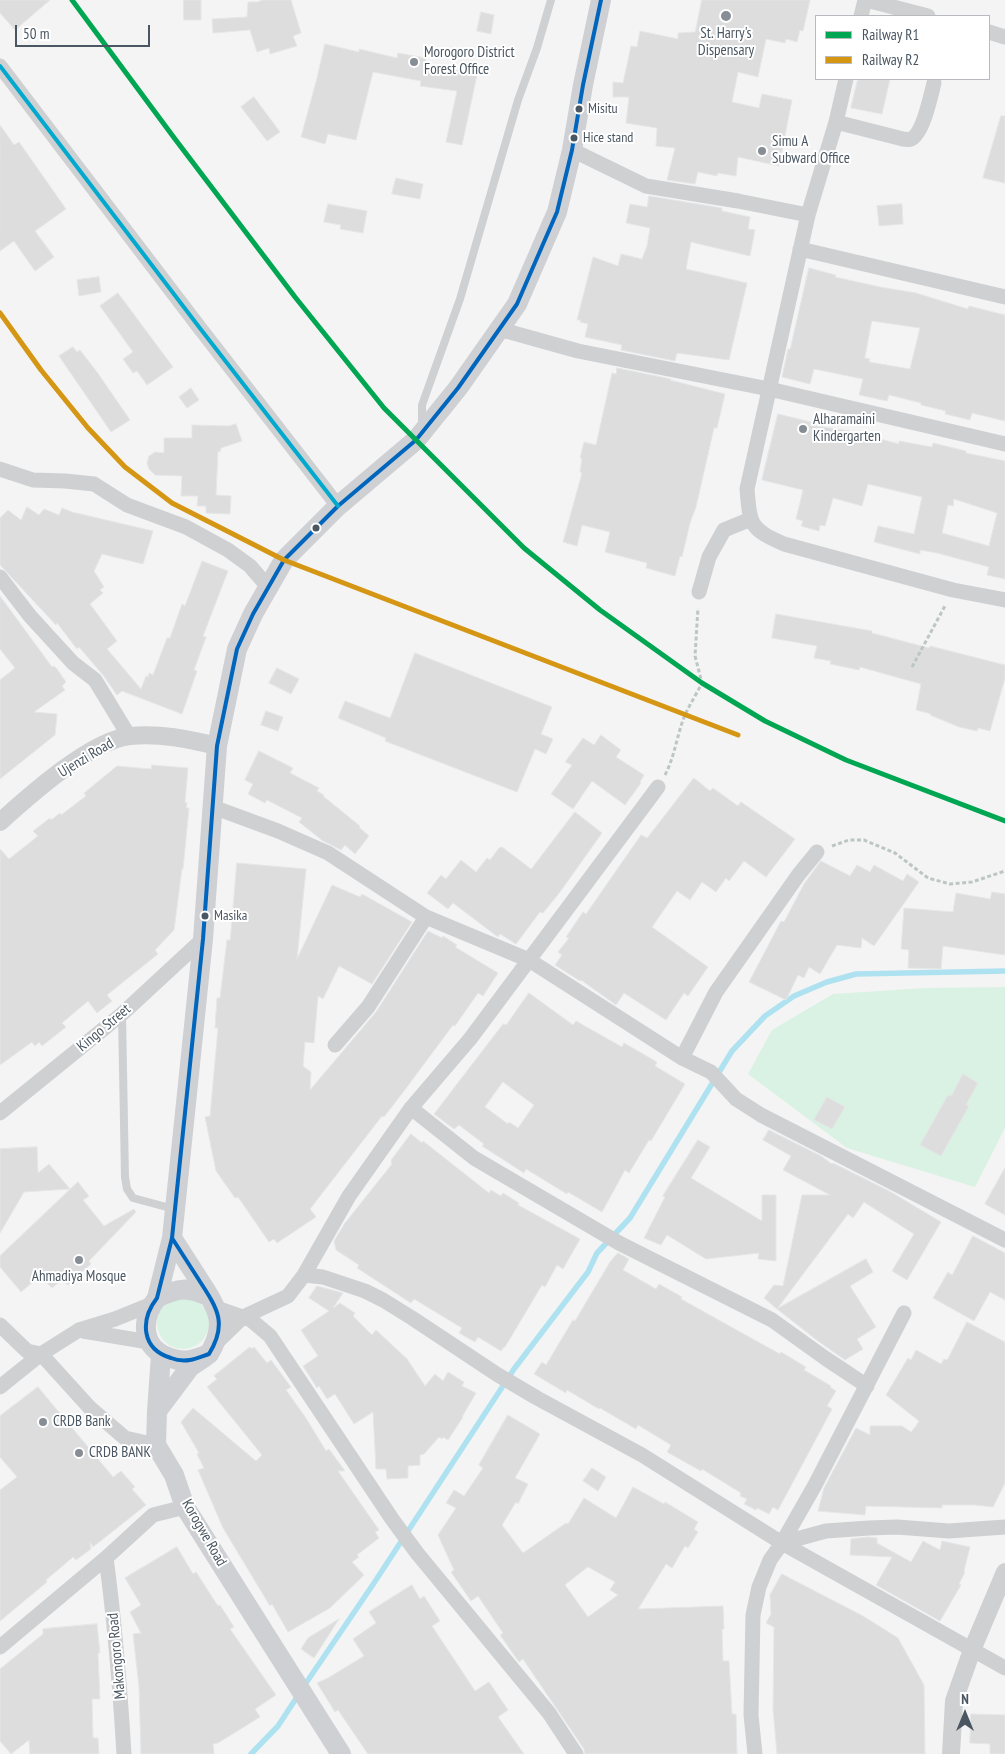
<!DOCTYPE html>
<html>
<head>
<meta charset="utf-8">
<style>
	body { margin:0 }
	#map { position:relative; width:1005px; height:1754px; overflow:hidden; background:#f4f4f4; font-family:"PT Sans Narrow",sans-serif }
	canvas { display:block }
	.legend { position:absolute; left:815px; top:15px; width:175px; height:65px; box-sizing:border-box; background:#fff; border:1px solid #b7bbc0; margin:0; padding:6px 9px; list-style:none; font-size:15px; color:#4a5661 }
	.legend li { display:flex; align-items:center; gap:10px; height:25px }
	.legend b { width:25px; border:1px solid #b7bbc0 }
	.north { position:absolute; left:940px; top:1689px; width:50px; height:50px; -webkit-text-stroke:4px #fff; paint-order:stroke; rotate:0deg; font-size:14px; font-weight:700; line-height:20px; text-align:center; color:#4a5661 }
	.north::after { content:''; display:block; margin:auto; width:18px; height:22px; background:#4a5661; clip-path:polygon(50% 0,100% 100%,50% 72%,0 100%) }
	.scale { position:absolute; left:15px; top:25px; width:135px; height:22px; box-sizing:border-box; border:2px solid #4a5661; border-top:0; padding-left:6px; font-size:15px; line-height:18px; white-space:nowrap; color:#4a5661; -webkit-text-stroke:4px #fff; paint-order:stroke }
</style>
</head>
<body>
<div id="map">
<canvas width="1005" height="1754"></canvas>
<ul class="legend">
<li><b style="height:6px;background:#00a651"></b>Railway R1</li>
<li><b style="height:6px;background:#d49613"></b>Railway R2</li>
</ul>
<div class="north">N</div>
<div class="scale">50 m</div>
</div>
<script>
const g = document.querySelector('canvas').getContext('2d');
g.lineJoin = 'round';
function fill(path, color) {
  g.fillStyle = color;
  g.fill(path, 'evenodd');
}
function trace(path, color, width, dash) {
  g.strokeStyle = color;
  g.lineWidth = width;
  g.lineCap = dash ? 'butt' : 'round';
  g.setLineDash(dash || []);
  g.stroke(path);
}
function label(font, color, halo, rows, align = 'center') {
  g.font = font + ' "PT Sans Narrow",sans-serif';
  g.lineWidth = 4;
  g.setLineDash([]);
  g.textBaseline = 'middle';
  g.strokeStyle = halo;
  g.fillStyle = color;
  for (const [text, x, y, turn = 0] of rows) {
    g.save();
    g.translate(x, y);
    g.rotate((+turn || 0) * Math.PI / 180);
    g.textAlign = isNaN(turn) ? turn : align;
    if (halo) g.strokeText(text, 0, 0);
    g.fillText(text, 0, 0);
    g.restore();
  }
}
fill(new Path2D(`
	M1005 987V1128L975 1187 847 1148 748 1074 772 1030 833 994 926 988Z
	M157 1323a26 26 0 1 1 52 0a26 26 0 1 1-52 0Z`), '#d9f2e3');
trace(new Path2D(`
	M304 1686 374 1583 514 1369 588 1272 597 1253 630 1218 732 1051 765 1016 794 996 827 982 856 974 1005 971
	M251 1754 278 1726 299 1694`), '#aee2f0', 5.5);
const building = new Path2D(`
	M0 0H50L15 30 0 13Z
	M184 0H201V20H184Z
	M263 0H291L301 33 293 36 297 46 270 54 269 48 257 52 250 30 213 33 212 19 247 17 248 2H257Z
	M702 0H810L803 31 800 30 797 42 786 39 785 43 766 39 758 77 738 72 732 102 759 108 762 94 792 100 779 166 738 157 736 176 718 173 717 176 698 172 695 184 667 180 675 148 656 146 657 128 626 123 629 97H613V82L623 83 631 46 637 47 640 31 678 39V33L695 32Z
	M481 12 494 15 491 34 477 31Z
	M325 44 359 52V49L397 58 398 53 426 58 425 63 477 75 462 145 446 142 457 91 420 86 421 81 373 72 356 140 328 134 325 144 301 137 317 78Z
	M858 79H890L882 114 851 108Z
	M254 97 280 132 267 141 241 107Z
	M1001 116H1005V183L983 178Z
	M0 125 14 145 19 142 66 209 35 231 54 257 35 271 14 241 0 251Z
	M396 178 423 184 420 199 392 194Z
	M649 196 722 208V211L750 217 748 229 755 230 750 256 691 242 686 269 747 283 729 360 677 353 675 361 621 350 622 345 585 337 588 324 580 322 581 320H577L593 257 618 266 621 254 642 259 647 246 650 228 626 223 630 204 647 207Z
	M328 204 367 211 363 233 340 229 341 225 324 222Z
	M902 204 903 224 879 226 877 206Z
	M809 268 836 275 835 277 880 287 916 293 968 309 969 306 1005 315V421L972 413 970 420 945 414 946 411 921 405V403L889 395 887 401 859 395 863 379 829 372 814 369 810 384 782 377 788 349H790ZM872 321 920 328 910 369 869 362 870 359 865 358Z
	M99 277 101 292 79 296 77 280Z
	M118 293 173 367 147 385 137 371 133 373 123 359 133 352 100 306Z
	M73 347 77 352 80 350 97 372 130 420 111 432 59 356Z
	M617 368 671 379 670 380 725 394 717 428H714L696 507 690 523 682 557 680 556 675 576 646 568 647 563 605 552 610 532 582 525 577 546 563 542 582 473 580 472 582 458H580L584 442 596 445 612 373 616 374Z
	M191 388 199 400 187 408 179 397Z
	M778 414 811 422 810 425 850 431 899 444V441L932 447 933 443 966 451V453L1005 461V579L987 575 989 567 937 553 920 550V554L874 542 878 526 914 534 922 497 868 484 862 506 833 498 825 526 820 525 819 531 801 526 803 521 796 519 803 490 762 480ZM954 499 997 513 989 546 942 533 948 505 953 506Z
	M236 424 242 441 221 448 220 452 218 451 216 495 231 496 230 514 206 513V506H197L198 496H181L182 476 155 475 149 469 147 463 149 456 155 452 164 453V438H192V425L229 426Z
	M27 507 39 515 44 509 59 515 62 508 72 512 153 531 143 564 102 554 94 571 104 587 100 590 103 593 90 604 117 641 107 649 141 689 146 676 148 677 149 673 153 675 167 638H170L182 604 185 606 202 561 228 571 203 636 206 637 194 670 197 671 182 714 122 691 117 695 103 675 79 647 77 649 57 623 56 625 0 565V518L8 510 21 520Z
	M0 596 52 667 54 666 57 669 66 682 62 686 65 690 34 712 57 714 55 735 0 779V680L15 668 0 649Z
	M776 614 872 631V633L929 648 930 646 1005 665V678L990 731 978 728 977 731 959 727 930 715 931 714 916 710 921 684 860 667 859 670 830 664 831 661 814 658 817 646 772 638Z
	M415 653 552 707 541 734 553 739 546 754 535 749 517 792 385 741 386 738 338 718 345 701 390 718Z
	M277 668 299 679 291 694 269 683Z
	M266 711 283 717 278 731 261 725Z
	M601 735 621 750 616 757 644 775 640 782 641 783 625 805 592 781 573 809 551 794 572 765 565 762 583 738 594 745Z
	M259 751 293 768 290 773 319 788 317 791 324 795 323 796 360 826 359 827 369 836 355 854 345 845 341 850 323 841 299 822 302 818 267 800 265 803 248 794 253 784 245 780Z
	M152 765 188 768 185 802 187 803 186 808H189L183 869H182L174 930 155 950 158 954 107 995 112 1001 97 1013 88 1001 62 1023 66 1027 42 1046 39 1042 35 1046 32 1042 0 1065V849L9 859 38 836 33 831 50 818 51 820 60 813 61 815 86 796 84 793 117 766 151 769Z
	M694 778 710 791 713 788 738 806 741 802 795 839 766 877 744 861 729 881 726 878 716 892 702 882 690 900 677 891 652 927 708 967 688 996 684 993 666 1020 624 993 616 1005 581 980 580 981 555 965 562 955 558 952 569 938 566 937 583 912 586 914 641 835 647 838Z
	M575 812 602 833 560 892 543 913 540 912 516 944 500 934 498 937 453 903 448 909 427 893 441 875 446 879 461 860 476 872 487 858 490 860 499 848 502 847 531 869Z
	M821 861 850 876 857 865 870 872 874 865 903 881 907 874 919 882 874 946 862 938 861 948 837 945 820 974 809 967 804 978 798 975 786 1000 749 982 781 921 784 922 804 884Z
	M237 863 306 869 297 959 332 885 360 897 362 894 412 922 372 984 339 966 323 999 318 996 314 1043 305 1042 303 1066 311 1072 310 1090 376 1012 428 931 442 938 443 936 457 945 455 947 498 973 483 996 478 993 455 1026 453 1025 404 1091 384 1117 382 1116 310 1209 316 1217 277 1243 274 1239 269 1242 238 1197 235 1198 216 1171 205 1117 210 1116 218 1028H215L217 998H220L227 940H230Z
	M992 892 1005 894V955L943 946 941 969 908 968 909 950 901 949 904 908 953 912 956 893 990 899Z
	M529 993 573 1025 576 1021 622 1047 624 1043 657 1062 655 1066 685 1084 651 1141 649 1140 629 1173 625 1170 602 1212 568 1192 567 1194 526 1169 524 1173 482 1146 484 1144 459 1125 454 1129 434 1114 503 1024 506 1025ZM503 1082 534 1105 518 1128 509 1122 508 1124 485 1107Z
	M963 1074 978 1083 966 1105 969 1106 941 1156 920 1145 948 1095 951 1096Z
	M827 1097 845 1107 832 1129 814 1120Z
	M769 1130 821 1156 832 1164 833 1163 891 1192 941 1222 907 1280 892 1271 914 1234 864 1202 853 1218 848 1214 777 1309 764 1298 774 1285 783 1286 802 1195H830L783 1170 791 1156 763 1140Z
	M411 1134 422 1143 423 1141 489 1193 491 1190 501 1196 503 1193 519 1203 518 1205 580 1239 563 1269 557 1265 545 1287 542 1285 505 1347H504L501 1351 478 1337 475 1342 459 1333 462 1328 414 1299 411 1303 357 1268 359 1265 336 1250 334 1241 345 1223 392 1164 391 1162 392 1159Z
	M698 1140 710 1147 691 1178 762 1221V1195H776V1261L758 1259 759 1253 706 1259 667 1235 661 1245 644 1238 665 1197 663 1196Z
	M37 1147 38 1173 49 1164 70 1189 24 1192 0 1233V1149Z
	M1005 1168V1215L985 1204Z
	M78 1182 89 1196 83 1200 104 1226 134 1209 136 1212 89 1261 91 1264 68 1285 62 1280 52 1288 40 1276 21 1292 0 1267V1256Z
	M973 1236 1005 1253V1300L990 1292 974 1321 933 1298 948 1272 952 1275Z
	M618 1253 629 1259 623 1270 656 1289 659 1284 682 1297 681 1299 751 1338 780 1354 781 1352 806 1367 804 1370 831 1386 830 1387 836 1391 827 1406 832 1409 778 1510 773 1507 769 1514 757 1508 756 1510 744 1504 747 1499 740 1496 741 1493 702 1469 701 1471 667 1452 671 1445 638 1425 636 1429 600 1408 599 1409 567 1390 566 1393 534 1374 542 1362 546 1365 573 1320 575 1321 610 1262Z
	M866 1259 873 1272 850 1286 876 1327 857 1339 863 1349 845 1360 818 1341 777 1309Z
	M317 1286 343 1293 333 1308 340 1303 355 1313 353 1316 372 1335 376 1330 407 1359 425 1386 435 1374 443 1381 448 1372 464 1382 462 1386 476 1393 462 1417H463L448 1440 443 1437 442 1439 439 1437 424 1454 420 1455V1465L408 1466V1478L387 1479 386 1469H376L373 1412 354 1424 335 1394 327 1399 319 1386 317 1388 303 1366 318 1356 301 1330 329 1311 309 1298Z
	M967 1322 1005 1342V1483L993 1507 976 1505H942V1508L866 1506 865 1515 818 1511 824 1488 856 1428 870 1435V1426H902L911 1432 916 1426 919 1421 886 1395 908 1358 911 1360 916 1350 941 1364 944 1359 947 1360Z
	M250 1347 252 1349 254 1347 267 1363 271 1360 291 1387 286 1390 306 1418 326 1451 329 1449 345 1471H338L379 1530 375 1532 379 1538 357 1555 359 1557 352 1562 364 1575 330 1608 288 1632 272 1604 270 1606 223 1528 198 1470 204 1468 197 1454 199 1453 181 1422 193 1408 256 1461 262 1455 207 1387 217 1379 214 1376Z
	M38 1387 113 1477 121 1471 135 1487 132 1489 146 1505 93 1547 90 1542 91 1549 76 1560 73 1557 46 1580 47 1582 0 1621V1490L17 1477 0 1457V1416Z
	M508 1415 540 1434 515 1478 528 1484 518 1504 516 1502 502 1525 523 1553 566 1523 568 1524 584 1498 616 1518 633 1487 664 1504 665 1502 698 1522 694 1529 698 1532 688 1548 685 1546 672 1568 666 1564 638 1609 723 1606 724 1629H722L723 1661H729L732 1714H736L737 1754H585L584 1749 523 1659 519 1662 500 1635 503 1633 478 1596 471 1601 451 1572 454 1570 438 1535 456 1508 446 1503 454 1490 464 1496 483 1468 479 1465ZM588 1567 615 1582 610 1590 618 1595 588 1617 565 1585Z
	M592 1468 606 1477 598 1491 583 1481Z
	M869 1537 877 1538V1543L911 1562 923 1541 940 1550 942 1541 970 1547 964 1571 965 1572 959 1584 961 1585 940 1621 876 1585 892 1557 850 1555 851 1539Z
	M177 1547 193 1574 196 1572 218 1606 220 1605 234 1627 230 1629 276 1695 255 1709 260 1717 218 1743 213 1744 214 1754H141L139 1687 133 1634 141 1633 130 1612 141 1605 125 1578Z
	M782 1574 863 1616 898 1638 924 1685 925 1754H777L773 1709 774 1627 766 1623 771 1614 770 1595Z
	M412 1585 420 1599 424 1596 440 1621 432 1626 475 1691 489 1682 508 1710 498 1717 524 1754H368L338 1710 335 1712 317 1683 328 1678 364 1656 353 1639 376 1623 369 1612Z
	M339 1619 314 1658 301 1649 308 1638Z
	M97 1624 100 1653H98L100 1699H92L93 1738H98L99 1754H30L29 1740 11 1754 0 1741V1669L43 1634V1629Z
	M971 1714 1005 1715V1754H990V1744L970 1743Z`);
fill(building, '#ddddde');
trace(building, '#e5e6e7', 1);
trace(new Path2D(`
	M912 667 946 604
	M665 775C675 756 677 734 685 715 690 704 697 693 702 683L695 656 698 608
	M832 846 849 840H864L895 853 928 878 950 884 972 882 1005 871`), '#bcc7c4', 3, [4, 2.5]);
trace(new Path2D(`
	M425 426 422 421V405L460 299 518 100 537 48 551 0
	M122 1014 125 1177 127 1189 133 1198 174 1209`), '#ced0d2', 8);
trace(new Path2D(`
	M866 0 928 16
	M861 16 865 0
	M989 32 1005 37
	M0 66 199 327 338 506
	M846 79 836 122 808 215 747 489C750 525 750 529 784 544L953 590 1005 600
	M836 122 903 139C905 139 909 140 911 139 923 134 931 95 934 83
	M572 150 646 186 738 201 808 215
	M800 249 1005 297
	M499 329 578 351 769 389 1005 444
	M0 469 33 480 65 481 94 484 127 505 186 527 228 550 250 566 269 588
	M0 577 30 616 73 663 95 680 129 736
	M699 592 709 557 724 530 751 519
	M213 807 278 831 328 853 426 917 529 960 682 1058 711 1072 736 1099 761 1115 1005 1240
	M335 1045 368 1007 426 917
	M682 1058 716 992 799 874 817 852
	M411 1108 474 1158 619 1243 772 1320 825 1358 867 1386
	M0 1113 122 1014 203 939
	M304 1275 349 1196 411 1108 470 1039 658 787
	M217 1308 251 1320 270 1336 392 1519 417 1553 549 1713 576 1754
	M0 1325 27 1351 41 1354 90 1408 125 1438 156 1445
	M83 1331 149 1342
	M216 1343 243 1317 288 1296 304 1275 323 1277 365 1291 383 1300 412 1318 498 1375 537 1398 642 1455 782 1543 1005 1668
	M0 1387 41 1354 79 1330 115 1319 152 1304
	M782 1543 826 1531 869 1528 897 1527 949 1531 1005 1527
	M106 1558C115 1623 120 1688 124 1754
	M0 1647 106 1558 153 1515 185 1507
	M755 1754 751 1715 753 1615 759 1587 770 1560 782 1543 815 1485 904 1313`), '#ced0d2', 15);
trace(new Path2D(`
	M0 822C29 796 91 740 130 736 160 733 188 739 217 746
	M951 1754 954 1701 972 1650 1005 1572`), '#ced0d2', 18);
trace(new Path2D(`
	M172 1238C181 1252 190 1266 199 1280 217 1308 228 1323 209 1354 203 1356 196 1359 190 1360 184 1361 176 1360 171 1358 141 1349 140 1320 157 1298L172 1238 203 939 217 746 237 649 253 614 284 560 338 506 416 440 458 388 517 304 557 212 572 150 583 85 601 0
	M157 1298C179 1287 188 1287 210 1297
	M161 1355 157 1411 156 1445 174 1475 185 1507 341 1754
	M157 1411 190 1367 205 1357`), '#ced0d4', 20);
trace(new Path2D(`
	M172 1238C181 1252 190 1266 199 1280 217 1308 228 1323 209 1354 203 1356 196 1359 190 1360 184 1361 176 1360 171 1358 141 1349 140 1320 157 1298L172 1238 203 939 217 746 237 649 253 614 284 560 338 506 416 440 458 388 517 304 557 212 572 150 583 85 601 0`), '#0065bd', 4);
trace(new Path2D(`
	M0 66 199 327 338 506`), '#00a9ce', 4);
trace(new Path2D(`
	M72 0 175 139 295 297 384 408 524 548 600 610 702 683 765 721 846 760 1005 821`), '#00a651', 5);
trace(new Path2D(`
	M0 313 41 370 88 428 125 467 172 503 284 560 738 735`), '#d49613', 5);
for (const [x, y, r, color] of [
	[726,16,6,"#868d94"],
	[414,62,5,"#868d94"],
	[579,109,4.5,"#4a5661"],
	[574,138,4.5,"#4a5661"],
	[762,151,5,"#868d94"],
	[803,429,5,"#868d94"],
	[316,528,4.5,"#4a5661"],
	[205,916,4.5,"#4a5661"],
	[79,1260,5,"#868d94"],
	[43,1422,5,"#868d94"],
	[79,1453,5,"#868d94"]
]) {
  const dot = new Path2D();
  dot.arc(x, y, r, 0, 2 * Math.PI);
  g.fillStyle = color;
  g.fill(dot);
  trace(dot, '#fff', 2);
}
label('14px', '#4a5661', '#fff', [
	["Misitu",588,109],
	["Hice stand",583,138],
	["Masika",214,916]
], 'left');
label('15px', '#4a5661', '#fff', [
	["St. Harry's",726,34,"center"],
	["Dispensary",726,51,"center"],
	["Morogoro District",424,53],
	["Forest Office",424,70],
	["Simu A",772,142],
	["Subward Office",772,159],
	["Alharamaini",813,420],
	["Kindergarten",813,437],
	["Ahmadiya Mosque",79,1277,"center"],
	["CRDB Bank",53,1422],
	["CRDB BANK",89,1453]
], 'left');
label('15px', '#4a5661', '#fff', [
	["Ujenzi Road",86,758,-31],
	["Kingo Street",104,1028,-40],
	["Korogwe Road",204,1533,60],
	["Makongoro Road",117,1656,-95]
]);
</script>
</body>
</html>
